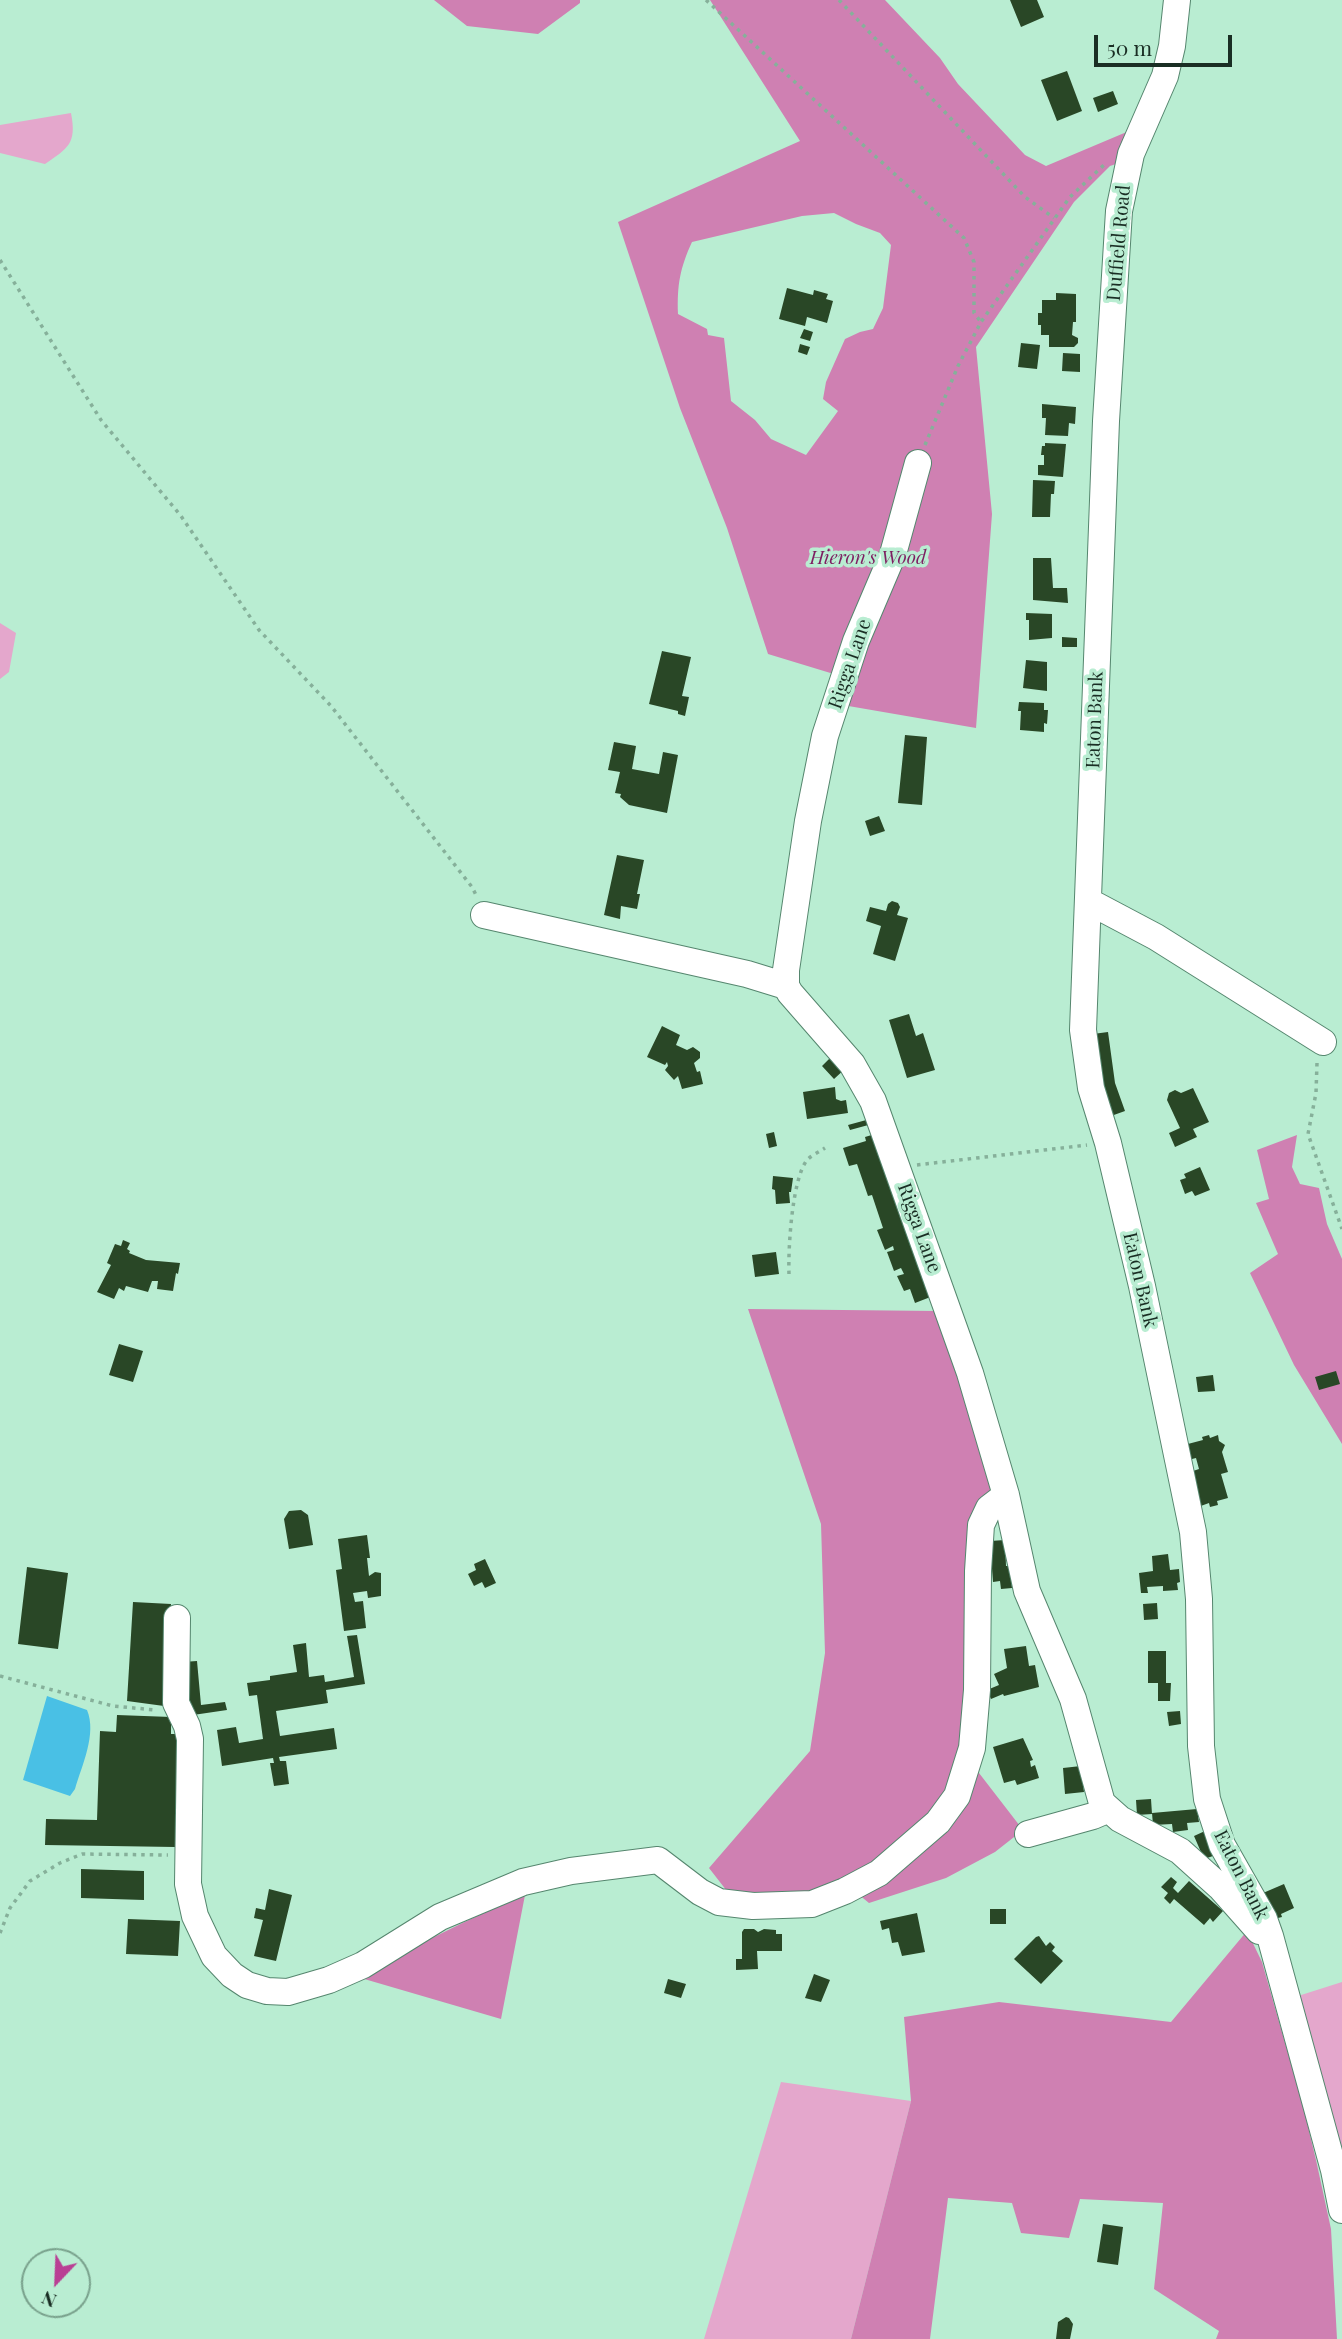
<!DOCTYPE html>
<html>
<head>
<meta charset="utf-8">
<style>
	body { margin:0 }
	#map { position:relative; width:1342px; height:2339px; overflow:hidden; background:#b9edd2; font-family:"Playfair Display",serif }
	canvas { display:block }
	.north { position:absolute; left:21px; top:2248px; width:70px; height:70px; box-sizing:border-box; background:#b9edd2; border:2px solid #79a18c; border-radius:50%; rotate:203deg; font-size:19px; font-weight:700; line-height:28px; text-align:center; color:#1a2e24 }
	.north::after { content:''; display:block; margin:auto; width:24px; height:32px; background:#b94094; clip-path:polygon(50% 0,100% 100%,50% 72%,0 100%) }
	.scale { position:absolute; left:1094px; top:35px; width:138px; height:32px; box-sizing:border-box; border:4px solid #1a2e24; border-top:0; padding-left:9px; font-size:21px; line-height:24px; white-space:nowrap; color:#1a2e24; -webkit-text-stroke:5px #b9edd2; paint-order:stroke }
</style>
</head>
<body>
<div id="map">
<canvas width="1342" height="2339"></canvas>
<div class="north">N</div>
<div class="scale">50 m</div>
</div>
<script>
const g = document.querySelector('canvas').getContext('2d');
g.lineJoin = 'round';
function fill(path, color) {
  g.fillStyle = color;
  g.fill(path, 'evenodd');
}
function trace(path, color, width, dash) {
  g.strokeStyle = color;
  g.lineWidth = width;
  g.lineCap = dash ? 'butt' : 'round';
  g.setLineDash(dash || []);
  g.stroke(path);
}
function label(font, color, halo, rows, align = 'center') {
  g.font = font + ' "Playfair Display",serif';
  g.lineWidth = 7;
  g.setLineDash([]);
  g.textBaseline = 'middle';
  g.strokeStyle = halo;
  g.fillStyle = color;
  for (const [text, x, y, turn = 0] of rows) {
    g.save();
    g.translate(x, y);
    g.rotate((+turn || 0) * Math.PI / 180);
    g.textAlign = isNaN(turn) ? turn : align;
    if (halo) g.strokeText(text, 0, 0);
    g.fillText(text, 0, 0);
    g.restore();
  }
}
fill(new Path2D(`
	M71 113C77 144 68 148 45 164L0 153V125Z
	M0 623 16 633 9 672 0 679Z
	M1342 1982V2152L1298 1996Z
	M781 2082 911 2101 851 2339H704Z`), '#e4a7cc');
fill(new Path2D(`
	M434 0H580V3L538 34 467 26Z
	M710 0H885L940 58 958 84 1025 155 1046 166 1129 131 1116 164 1110 166 1074 202 976 347 992 514 976 728 831 703 837 675 768 654 727 528 680 408 618 222 800 141ZM834 213 856 224 880 233 891 245 883 308 873 329 860 332 845 339 826 382 823 399 838 411 806 455 771 439 755 420 731 401 724 338 708 335 707 329 678 314C677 285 680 268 692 242L802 216Z
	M1297 1135 1292 1167 1300 1184 1319 1188 1327 1224 1342 1259V1444L1294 1365 1250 1273 1278 1254 1256 1203 1269 1199 1257 1150Z
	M748 1309 937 1311 995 1488 969 1708 960 1767 979 1773 1023 1830 995 1852 946 1878 869 1903 847 1885 831 1892 730 1895 709 1868 810 1751 825 1653 821 1524Z
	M525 1895 501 2019 354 1976C411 1949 467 1919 525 1895Z
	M1247 1931 1262 1962 1303 2106 1316 2160 1331 2229 1337 2339H1216L1219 2331 1154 2289 1163 2203 1080 2199 1069 2238 1021 2233 1012 2203 948 2198 930 2339H851L911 2101 904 2017 999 2002 1171 2022Z`), '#cf80b2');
fill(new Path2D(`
	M47 1696 87 1710C97 1734 82 1765 75 1789L70 1796 23 1780Z`), '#49c0e5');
fill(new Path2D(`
	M1010 0H1037L1044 17 1021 27Z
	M1067 71 1082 111 1057 121 1041 80Z
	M1113 91 1118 104 1098 112 1093 98Z
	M787 288 813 295 814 290 828 294 826 299 833 301 827 323 807 317 805 326 779 319Z
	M1056 293 1076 294V322H1073L1072 335 1078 338V343L1074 347H1049V335H1041V325H1038V313H1042V300H1056Z
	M804 329 813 332 810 341 800 338Z
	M1021 343 1040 345 1037 369 1018 367Z
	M800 344 810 347 807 355 798 352Z
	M1063 353 1080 354V372L1062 371Z
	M1042 404 1076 407 1075 424 1069 423 1068 436 1045 435 1046 418H1042Z
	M1045 443 1066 444 1063 477 1038 475V465H1044V455H1041L1042 446H1045Z
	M1033 480 1055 481 1054 494H1051L1050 517H1032Z
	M1033 558H1051L1053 588H1067L1068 603 1033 600Z
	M1026 613 1052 614V638L1029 640V620H1026Z
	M1062 637 1077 638V647H1062Z
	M662 651 691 657 682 696 689 697 685 716 678 714V711L649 704Z
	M1026 660 1047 662V691L1023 688Z
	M1019 702 1044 703V710H1048L1047 724 1044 723V732L1020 730 1021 711H1018Z
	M905 735 927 737 922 805 898 803Z
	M614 742 636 746 632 769 659 774 663 752 678 755 667 813 629 805 620 797 621 794 615 793 620 772 608 770Z
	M879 816 885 831 870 836 865 821Z
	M617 855 644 860 637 894H640L637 909 621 906 620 919 604 915Z
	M892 901 898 903 900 907 897 915 908 918 895 961 873 954 881 926 866 921 870 907 886 911 888 904Z
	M909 1014 916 1036 923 1033 935 1070 907 1078 889 1020Z
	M662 1026 680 1035 676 1045 687 1050 693 1047 700 1052V1058L694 1063 697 1072 700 1071 703 1084 682 1089 678 1076 674 1080 665 1070 668 1066 667 1062 665 1065 647 1057Z
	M1108 1032 1115 1083 1125 1111 1111 1116 1093 1034Z
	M833 1055 846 1068 834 1079 822 1066Z
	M835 1087 836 1099 841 1101 846 1100 848 1113 807 1119 803 1092Z
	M1193 1088 1209 1122 1193 1129 1197 1137 1175 1147 1169 1133 1180 1128 1167 1100 1169 1093 1175 1090 1181 1093Z
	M870 1119 872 1124 850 1130 848 1125Z
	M774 1132 777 1146 769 1148 766 1134Z
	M875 1134 933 1296 915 1303 910 1289 904 1291 897 1276 904 1274 901 1268 894 1271 887 1252 894 1250 893 1246 885 1250 877 1230 883 1228 872 1195 868 1196 857 1164 849 1166 843 1148 866 1141 865 1137Z
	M1200 1167 1210 1190 1195 1196 1192 1191 1185 1194 1180 1180 1186 1178 1184 1174Z
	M773 1176 793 1178 791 1192H789L790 1203 776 1204 775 1190 772 1189Z
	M123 1240 130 1243 127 1249 130 1251 129 1253 146 1260 180 1263 178 1274 176 1273 173 1291 157 1289 158 1281H152L148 1292 126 1286 124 1291 119 1288 114 1299 97 1292 111 1265 107 1263 115 1244 121 1246Z
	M776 1252 779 1274 755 1277 752 1255Z
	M119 1344 143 1351 133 1382 109 1375Z
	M1336 1371 1340 1384 1319 1390 1315 1377Z
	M1213 1375 1215 1391 1198 1392 1196 1377Z
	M1209 1435 1210 1438 1218 1435 1219 1441 1225 1445 1222 1452 1228 1472 1221 1474 1228 1498 1217 1501 1218 1505 1210 1507 1209 1503 1198 1507 1190 1472 1199 1469 1196 1458 1188 1460 1184 1445 1203 1440 1202 1437Z
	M301 1510 308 1515 313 1545 289 1549 284 1519 289 1511Z
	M367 1535 370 1558H367L369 1576 375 1572 381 1573V1596L368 1598 367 1591 353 1593 355 1602 363 1601 366 1628 344 1631 336 1570 342 1569 338 1539Z
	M1005 1540 1006 1566H1010L1012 1588 1001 1589 1000 1581 993 1582 990 1541Z
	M1168 1554 1170 1570 1179 1569 1180 1582 1177 1583 1178 1590 1163 1591V1586L1147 1587 1148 1593H1141L1139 1573 1153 1571 1152 1556Z
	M485 1559 496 1583 485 1588 482 1582 474 1586 468 1574 476 1570 474 1564Z
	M27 1567 68 1573 58 1649 18 1644Z
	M133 1602 171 1604 164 1706 127 1701Z
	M1157 1603 1158 1619 1144 1620 1143 1604Z
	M357 1635 365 1684 326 1690 328 1703 276 1711 280 1736 334 1728 337 1749 279 1757 280 1761H286L289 1784 274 1786 270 1763H274L273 1758 222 1766 217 1730 236 1727 239 1743 263 1739 257 1695 249 1696 247 1683 270 1680V1676L297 1672 293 1645 306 1643 309 1677 324 1675 325 1682 354 1677 347 1636Z
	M1026 1646 1029 1666 1035 1665 1039 1687 1004 1696 1003 1694 991 1699 987 1690 999 1685 994 1674 1007 1668 1004 1649Z
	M1148 1651H1166V1683H1171L1170 1701H1158V1683H1148Z
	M197 1661 201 1705 225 1702 227 1710 193 1715 186 1708 183 1662Z
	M1180 1711 1181 1724 1169 1726 1167 1712Z
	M117 1715 171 1717V1734H179L175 1847 45 1845 46 1819 97 1820 100 1731 116 1732Z
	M1023 1738 1033 1760 1030 1761 1031 1767 1035 1765 1039 1778 1017 1785 1015 1780 1004 1783 993 1747Z
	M1081 1766 1084 1792 1065 1794 1063 1768Z
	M1151 1799 1152 1814 1137 1815 1136 1800Z
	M1197 1809 1199 1822 1187 1823 1188 1830 1173 1832 1172 1824 1153 1825 1152 1813Z
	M1205 1831 1216 1855 1204 1859 1194 1836Z
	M81 1869 144 1871V1900L81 1898Z
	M1171 1877 1177 1882 1173 1888 1178 1893 1189 1881 1223 1911 1213 1922 1210 1918 1204 1925 1174 1899 1170 1904 1164 1898 1168 1893 1161 1887Z
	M1284 1884 1294 1908 1281 1914 1282 1917 1274 1919 1263 1893Z
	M269 1889 292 1895 276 1961 254 1956 263 1920 254 1918 256 1908 265 1910Z
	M990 1909H1006V1924H990Z
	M917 1913 925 1952 902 1956 898 1942 892 1943 889 1928 882 1930 880 1921Z
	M128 1919 180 1921 178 1956 126 1954Z
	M744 1929H754L758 1932 764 1929 776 1930V1934H782V1951H757L758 1969 736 1970V1959H742V1932Z
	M1039 1936 1046 1946 1050 1942 1055 1947 1052 1951 1063 1961 1041 1984 1014 1959 1036 1937Z
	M814 1974 830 1980 821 2002 805 1998Z
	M668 1979 686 1984 681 1998 664 1993Z
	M1103 2224 1123 2227 1118 2265 1097 2262Z
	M1066 2317 1069 2318 1073 2324 1070 2339H1056L1058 2322Z`), '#294726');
const minor = new Path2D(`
	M1177 0 1172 46 1165 76 1131 154 1119 211 1106 421 1083 1030 1091 1088 1108 1143 1142 1286 1193 1532 1199 1599 1201 1746 1207 1799 1222 1845 1264 1919 1270 1936 1334 2170 1342 2210
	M918 463 893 554 856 641 825 736 808 821 786 970V986L790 993 852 1064 873 1101 970 1373 1006 1495 1027 1591 1073 1699 1102 1803 1120 1819 1180 1851 1220 1887 1259 1931
	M1088 901 1156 937 1323 1042
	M484 915 747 974 786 986
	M177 1618 176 1703 187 1726 190 1739 188 1884 195 1916 214 1956 232 1975 247 1985 267 1991 288 1992 329 1980 363 1965 440 1917 523 1882 571 1871 658 1860 700 1892 719 1902 753 1906 812 1904 845 1891 879 1873 938 1822 957 1796 972 1748 977 1690 978 1571 981 1525 989 1508 1006 1495
	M1028 1834 1093 1816 1107 1810`);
trace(minor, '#55866e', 28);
trace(new Path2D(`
	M706 0 964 238 974 262V313L981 322
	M839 0 1025 197 1054 218
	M0 260 101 420 181 516 259 630 331 706 472 887 477 897
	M925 445 958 366 981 322 1070 197 1106 163
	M1317 1063 1316 1093 1308 1134 1342 1229
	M917 1165 1087 1145
	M789 1274C788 1249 792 1179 807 1160 812 1155 819 1152 825 1148
	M0 1676 113 1706 155 1710
	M0 1933 10 1908 30 1881 60 1863 82 1854 168 1855`), '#86b09a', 3.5, [3.5, 5]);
trace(minor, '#fff', 26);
label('19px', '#1a2e24', '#b9edd2', [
	["Duffield Road",1119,243,-85],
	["Rigga Lane",850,664,-71],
	["Eaton Bank",1095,720,-88],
	["Rigga Lane",919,1228,70],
	["Eaton Bank",1140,1280,77],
	["Eaton Bank",1241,1875,63]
]);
label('italic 19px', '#7d1f61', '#b9edd2', [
	["Hieron's Wood",868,558]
]);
</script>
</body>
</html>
